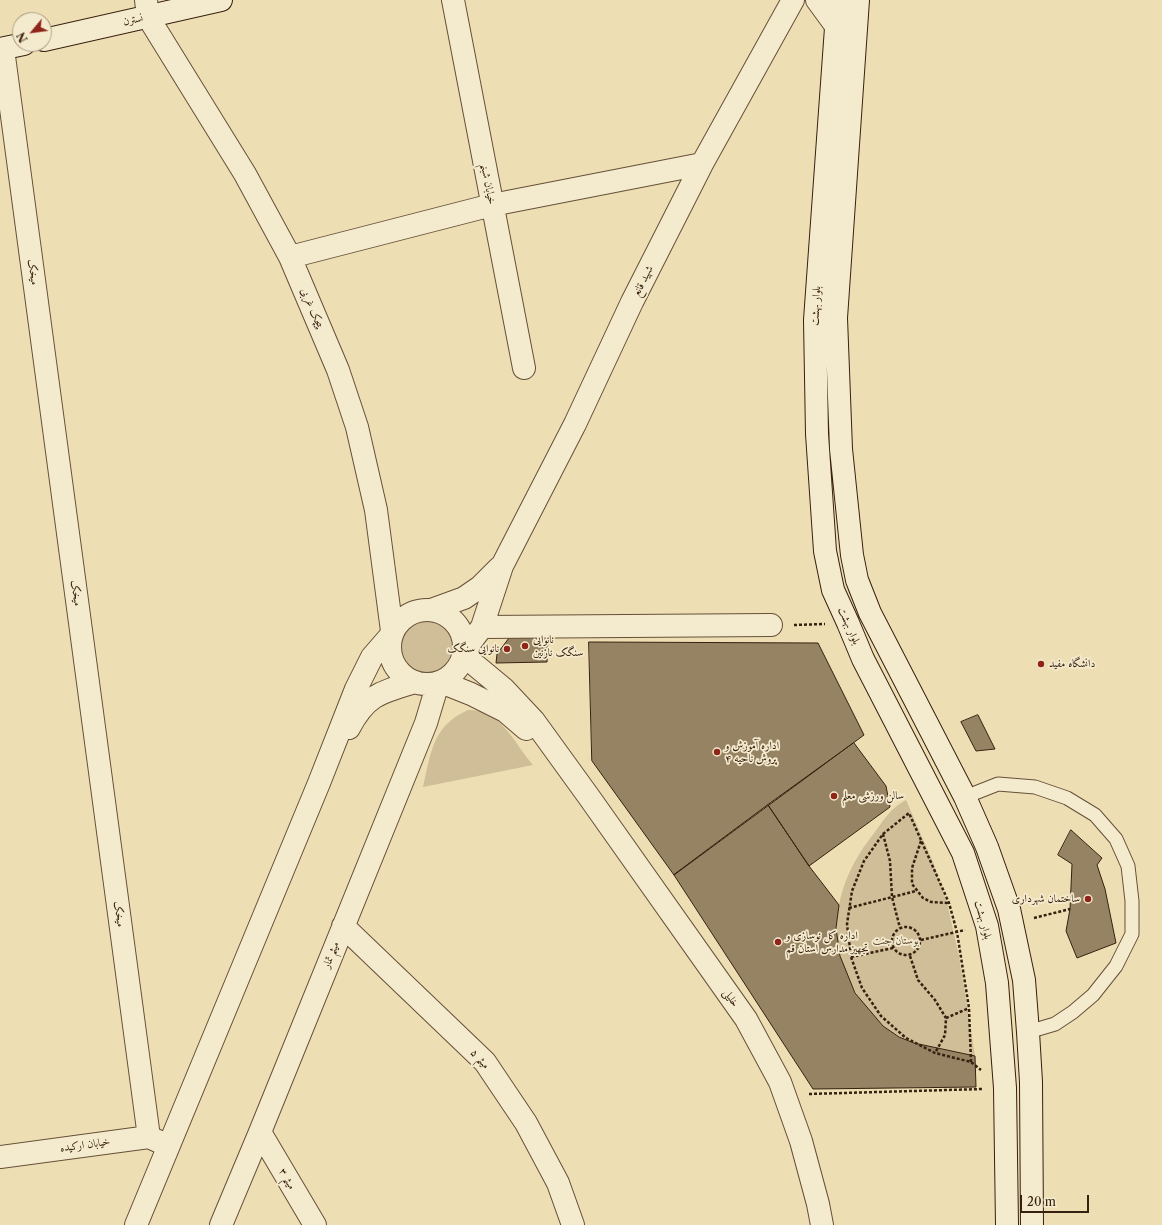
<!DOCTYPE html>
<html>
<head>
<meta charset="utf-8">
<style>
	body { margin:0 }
	#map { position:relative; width:1162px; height:1225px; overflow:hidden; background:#eedeb3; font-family:"Libre Caslon Text",serif }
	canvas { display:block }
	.north { position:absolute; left:12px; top:12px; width:40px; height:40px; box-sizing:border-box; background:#f4eace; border:1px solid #a89982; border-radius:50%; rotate:241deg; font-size:11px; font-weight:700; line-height:16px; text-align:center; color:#37200f }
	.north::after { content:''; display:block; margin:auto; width:14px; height:18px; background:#8f2418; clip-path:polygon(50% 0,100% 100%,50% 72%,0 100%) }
	.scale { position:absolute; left:1020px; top:1195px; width:69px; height:18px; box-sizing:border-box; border:2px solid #37200f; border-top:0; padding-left:5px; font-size:12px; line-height:14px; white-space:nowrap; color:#37200f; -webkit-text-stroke:3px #f4eace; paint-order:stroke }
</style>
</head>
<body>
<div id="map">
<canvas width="1162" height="1225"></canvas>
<div class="north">N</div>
<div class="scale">20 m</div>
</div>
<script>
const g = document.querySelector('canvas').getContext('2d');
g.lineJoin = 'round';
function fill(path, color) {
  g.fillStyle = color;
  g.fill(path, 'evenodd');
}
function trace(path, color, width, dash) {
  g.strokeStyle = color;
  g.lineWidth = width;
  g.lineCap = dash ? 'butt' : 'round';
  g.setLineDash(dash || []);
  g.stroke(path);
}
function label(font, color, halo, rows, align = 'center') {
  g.font = font + ' "Libre Caslon Text",Amiri,serif';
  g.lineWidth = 3.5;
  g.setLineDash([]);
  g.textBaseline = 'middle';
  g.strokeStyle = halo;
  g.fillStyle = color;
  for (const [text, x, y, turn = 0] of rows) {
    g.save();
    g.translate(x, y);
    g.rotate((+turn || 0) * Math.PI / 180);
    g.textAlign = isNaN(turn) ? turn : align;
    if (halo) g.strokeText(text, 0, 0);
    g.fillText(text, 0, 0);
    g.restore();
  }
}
fill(new Path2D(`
	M400 647a26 26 0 1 1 52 0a26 26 0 1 1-52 0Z
	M468 710C502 710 513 742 533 765L423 787C431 753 432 726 468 710Z
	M906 800 933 862 947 903 959 956 975 1056C954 1052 917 1046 899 1036 887 1030 878 1021 869 1011 858 998 851 985 845 969 826 920 843 871 875 832 880 825 885 817 892 810 896 806 901 803 906 800Z`), '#cfbe97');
const building = new Path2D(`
	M548 637 547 662 496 663 497 654 509 638Z
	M589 642 818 643 864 735 674 875 592 761Z
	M978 715 995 749 976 751 961 722Z
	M854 743 886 786 890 807 809 866 768 805Z
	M768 805 809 866 839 905 836 928 840 956 855 993 883 1026 899 1037 914 1043 975 1056 976 1087 813 1089 674 875Z
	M1071 830 1102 858 1097 865 1105 889 1116 943 1077 958 1066 931 1070 909 1072 864 1058 855Z`);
fill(building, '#968364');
trace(building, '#37200f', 1);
const lane = new Path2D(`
	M965 797 998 784 1035 787 1067 798 1095 815 1116 839 1128 866 1132 901V934L1116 966 1093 995 1073 1012 1055 1024 1028 1032`);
const street = new Path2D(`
	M146 0 148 17 245 174 290 257 338 370 357 427 376 510 392 631
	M453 0 524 368
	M817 0 836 26
	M3 49 149 1137
	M290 257 492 205 702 164
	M390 647a37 37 0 1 1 74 0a37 37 0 1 1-74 0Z
	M431 610 464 598 480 587 499 568
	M482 627 771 625
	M464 651 482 627 502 566 575 424 632 302 702 164 793 0
	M463 655 504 689 534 721 589 797 746 1019 780 1082 801 1141 818 1204 822 1225
	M441 682 471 694 505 711 526 729
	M349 728C366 695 381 692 415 682
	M343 926 485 1062 526 1123 558 1183 573 1225
	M260 1132 315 1225
	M0 1157 149 1137 162 1143
	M136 1225 319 783 356 689 372 657 392 634
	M221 1225 260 1132 426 723 438 683`);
const secondary = new Path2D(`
	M838 0 815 320 817 434 825 551 833 590 848 623 863 659 963 853 987 926 997 983 1005 1088 1007 1225
	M858 0 836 318 841 449 852 555 857 580 870 613 965 797 987 847 1009 909 1024 980 1028 1032 1031 1082 1032 1225
	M44 40 221 0
	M0 49 24 44`);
trace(lane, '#655038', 15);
trace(street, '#655038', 24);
trace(secondary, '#37200f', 24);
trace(new Path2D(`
	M794 625 825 624
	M883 834 890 861 892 897 900 928
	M921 841 912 868V884L923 898 931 902 949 903
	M849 908 916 891
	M1034 918 1070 909
	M892 941a14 14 0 1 1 28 0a14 14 0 1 1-28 0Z
	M921 940 965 930
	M910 956 918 980 935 1000 946 1018 945 1035 935 1053
	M851 957 893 948
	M946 1018 969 1008
	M971 1062 969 1008 957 932 949 903 909 813 883 834 864 861 852 891 847 924 851 957 862 988 881 1016 906 1038 935 1053 971 1062 981 1070
	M809 1094 982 1089`), '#37200f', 2.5, [3, 2]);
trace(lane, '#f4eace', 13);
trace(street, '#f4eace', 22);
trace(secondary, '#f4eace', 22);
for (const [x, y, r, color] of [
	[525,646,4,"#8f2418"],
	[507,649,4,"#8f2418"],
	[1041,664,4,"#8f2418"],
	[717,752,4,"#8f2418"],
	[834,796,4,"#8f2418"],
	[1088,899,4,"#8f2418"],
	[778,942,4,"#8f2418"]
]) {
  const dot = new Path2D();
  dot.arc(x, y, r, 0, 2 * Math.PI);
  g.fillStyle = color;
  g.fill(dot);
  trace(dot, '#f4eace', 1.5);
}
label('11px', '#37200f', '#f4eace', [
	["نسترن",133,20,-12],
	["خیابان شبنم",488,184,79],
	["میخک",33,272,82],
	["شهید قانع",643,281,-63],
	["بلوار بهشت",816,306,-87],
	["پیچک غربی",312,308,67],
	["میخک",76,593,82],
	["بلوار بهشت",849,626,66],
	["میخک",119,914,82],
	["بلوار بهشت",983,920,75],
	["میثم تمار",331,955,-68],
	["خلیلی",731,998,55],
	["میثم ۵",480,1059,48],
	["خیابان ارکیده",85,1145,-8],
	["میثم ۳",287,1179,60]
]);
label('11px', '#37200f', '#f4eace', [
	["نانوایی",533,640],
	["سنگک نازنین",533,653],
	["نانوایی سنگک",499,649,"right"],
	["دانشگاه مفید",1049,664],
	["اداره آموزش و",725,746],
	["پروش ناحیه ۴",725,759],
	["سالن ورزشی معلم",842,796],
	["ساختمان شهرداری",1080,899,"right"],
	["اداره کل نوسازی و",786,936],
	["تجهیز مدارس استان قم",786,949]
], 'left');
label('italic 11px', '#5d4831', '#f4eace', [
	["بوستان جنت",896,941]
]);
</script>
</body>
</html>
